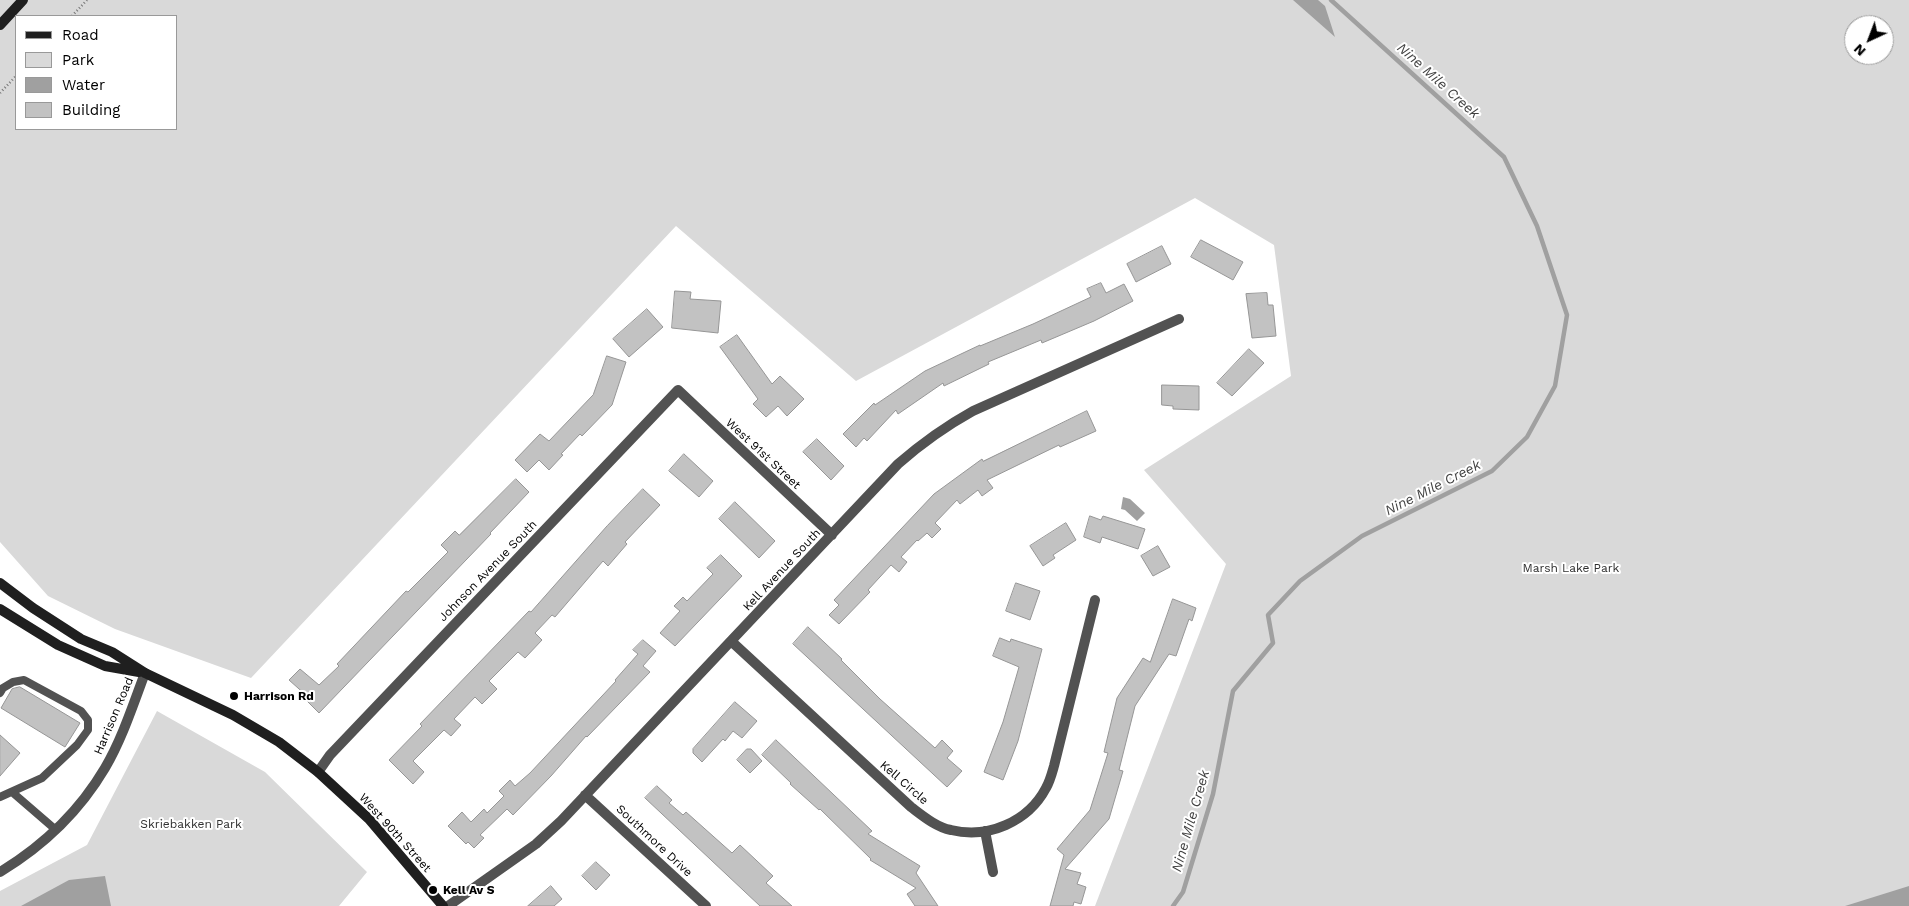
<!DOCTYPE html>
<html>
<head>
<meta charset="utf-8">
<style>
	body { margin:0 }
	#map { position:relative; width:1909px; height:906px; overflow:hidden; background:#fff; font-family:"Work Sans",sans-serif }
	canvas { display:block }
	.legend { position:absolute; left:15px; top:15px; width:162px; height:115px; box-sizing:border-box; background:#fff; border:1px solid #999; margin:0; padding:6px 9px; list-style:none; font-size:15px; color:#000 }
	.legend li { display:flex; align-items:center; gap:10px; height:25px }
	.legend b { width:25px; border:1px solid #999 }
	.north { position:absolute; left:1844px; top:15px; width:50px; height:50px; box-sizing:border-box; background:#fff; border:1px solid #999; border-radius:50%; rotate:223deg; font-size:14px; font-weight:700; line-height:20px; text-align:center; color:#000 }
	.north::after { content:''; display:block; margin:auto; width:18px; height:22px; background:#000; clip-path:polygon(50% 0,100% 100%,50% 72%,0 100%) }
</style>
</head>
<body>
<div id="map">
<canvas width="1909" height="906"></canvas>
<ul class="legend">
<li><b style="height:6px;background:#1f1f1f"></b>Road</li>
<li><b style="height:14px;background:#d9d9d9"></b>Park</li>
<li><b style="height:14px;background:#a0a0a0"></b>Water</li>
<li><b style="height:14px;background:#c2c2c2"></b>Building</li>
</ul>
<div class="north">N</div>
</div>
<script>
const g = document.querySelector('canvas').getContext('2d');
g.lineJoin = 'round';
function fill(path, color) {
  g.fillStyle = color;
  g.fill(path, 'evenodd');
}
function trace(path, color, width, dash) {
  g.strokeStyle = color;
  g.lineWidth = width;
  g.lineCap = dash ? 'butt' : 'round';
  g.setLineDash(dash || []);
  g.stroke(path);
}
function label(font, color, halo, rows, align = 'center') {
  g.font = font + ' "Work Sans",sans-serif';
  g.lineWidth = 4;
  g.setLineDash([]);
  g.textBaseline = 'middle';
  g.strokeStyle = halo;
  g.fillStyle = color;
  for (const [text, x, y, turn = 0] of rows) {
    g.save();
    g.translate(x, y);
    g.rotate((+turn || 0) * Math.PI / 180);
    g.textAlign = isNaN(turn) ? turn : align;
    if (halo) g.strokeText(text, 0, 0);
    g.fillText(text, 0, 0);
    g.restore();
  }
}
fill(new Path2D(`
	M0 0H1909V906H1095L1226 564 1144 470 1291 376 1274 245 1195 198 856 381 676 226 251 678 115 629 48 596 0 542ZM16 16H176V129H16ZM1854 25H1884V55H1854Z
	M157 711 265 772 367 872 339 906H0V891L87 845Z`), '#d9d9d9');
fill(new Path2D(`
	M1293 0H1318L1325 6 1335 37Z
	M1123 497 1130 499 1145 513 1137 521 1125 510 1121 509Z
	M105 876 111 906H21L69 880Z
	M1909 886V906H1845Z`), '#a0a0a0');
trace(new Path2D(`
	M1173 906 1183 892 1213 794 1233 691 1273 643 1268 615 1300 581 1362 536 1492 471 1527 437 1555 386 1567 315 1537 226 1504 157 1331 0`), '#a0a0a0', 4.5);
const building = new Path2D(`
	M1201 240 1243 262 1233 280 1191 257Z
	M1162 246 1171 264 1136 282 1127 264Z
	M1101 283 1106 293 1124 284 1133 301 1094 321 1042 343 1041 340 988 362 989 364 944 386 943 383 898 414 896 410 867 441 864 438 856 447 843 434 874 403 875 405 925 371 980 345V346L1033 324 1091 297 1087 289Z
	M675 291 691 292 690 299 721 301 718 333 672 328Z
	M1267 293 1268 305H1273L1276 336 1252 338 1246 294Z
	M647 309 663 327 629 357 613 339Z
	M737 335 772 384 780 376 804 399 787 416 778 406 766 417 753 404 758 399 720 347Z
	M1249 349 1264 363 1232 396 1217 383Z
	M607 356 626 362 612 405 582 436 580 434 561 454 563 455 549 470 539 460 527 472 515 460 540 434 549 441 593 395Z
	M1162 385 1199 386V410L1173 409V406L1162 405Z
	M1087 411 1096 431 1060 447 1059 445 987 480 993 488 982 496 978 490 960 504 957 500 935 523 941 529 932 538 927 533 918 541 917 540 901 557 907 562 899 572 891 565 868 590 870 592 839 624 829 615 839 605 834 600 934 494 982 459 983 461Z
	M817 439 844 466 831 480 803 452Z
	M684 454 713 481 699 497 669 471Z
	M516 479 529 492 490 533 491 534 319 713 305 699 308 697 289 680 300 669 319 685 339 666 337 664 406 591 408 592 448 552 441 545 455 531 459 535Z
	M643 489 660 505 625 542 627 544 608 566 603 561 555 617 552 615 535 633 542 640 525 658 518 652 489 681 497 689 482 704 475 697 454 719 461 725 451 736 444 730 413 761 424 772 413 784 389 760 422 726 420 724 529 611 531 612 607 526Z
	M735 502 775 541 759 558 719 519Z
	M1090 516 1101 520 1103 516 1145 529 1138 549 1102 537 1100 543 1084 537Z
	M1066 523 1076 540 1053 555 1055 558 1043 566 1030 546Z
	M1158 546 1170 567 1153 576 1141 556Z
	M721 555 742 576 675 646 660 633 680 611 674 606 683 597 687 601 713 574 707 568Z
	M1016 583 1040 591 1030 620 1006 611Z
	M1173 599 1196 608 1192 621 1189 619 1176 656 1169 654 1135 706 1119 770 1123 771 1109 819 1065 869 1081 873 1077 884 1086 887 1081 904 1074 902 1073 906H1050L1064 855 1057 849 1090 810 1108 753 1104 752 1117 698 1143 658 1150 662Z
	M808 627 842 659 841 660 880 699 935 748 942 740 953 751 947 758 962 771 947 787 793 644Z
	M1000 638 1010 642 1011 639 1042 649 1018 741 1003 780 984 772 1003 722 1019 667 993 656Z
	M643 640 656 651 643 666 650 672 587 737 586 736 551 776 513 815 507 809 480 835 484 838 474 848 468 842 466 844 448 826 462 812 471 822 484 809 487 813 504 796 499 791 510 780 515 786 530 773 616 681 615 680 638 654 633 650Z
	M20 687 80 723 65 747 1 708 12 689Z
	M735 702 757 721 742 738 733 731 725 741 723 739 702 762 693 753V749Z
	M0 735 20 753 0 776Z
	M776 740 872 831 868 834 920 866 916 873 938 906H915L907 894 916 888 870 860 871 859 820 809 819 810 790 784 791 783 762 755Z
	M747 749H751L762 761 750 773 737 760Z
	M657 786 672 800 669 803 683 815 686 812 732 853 740 845 773 876 766 883 792 906H760L645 798Z
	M596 862 610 875 596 890 582 876Z
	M551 886 562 899 554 906H528Z`);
fill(building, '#c2c2c2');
trace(building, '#969696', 1);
trace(new Path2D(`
	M72 16 87 0
	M0 93 16 76`), '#747474', 2.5, [1, 2.5]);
trace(new Path2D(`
	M0 693 3 688 13 682 24 680 81 711 88 720V730L77 745 42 778 0 797
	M12 792 56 830`), '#525252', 8);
trace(new Path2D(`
	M731 641 911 807C923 816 936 827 951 830 988 839 1028 822 1046 788 1050 781 1052 773 1054 766L1095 600
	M318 772 330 755 678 390 832 535
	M585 795 706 906
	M985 831 993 872
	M0 872C43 846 79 812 105 768 122 739 133 705 145 673
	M448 906 536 844 561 821 898 464C922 443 946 426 973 411L1179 319`), '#525252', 10);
trace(new Path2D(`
	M0 25 23 0
	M0 583 33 608 81 639 112 652 145 673 233 715 279 742 318 772 369 819 443 906
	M0 609 58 645 105 666 139 672`), '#1f1f1f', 10);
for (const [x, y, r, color] of [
	[234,696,5,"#000"],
	[433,890,5,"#000"]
]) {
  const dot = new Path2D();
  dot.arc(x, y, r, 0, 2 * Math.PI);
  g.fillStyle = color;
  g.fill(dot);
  trace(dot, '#fff', 2);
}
label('12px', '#000', '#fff', [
	["West 91st Street",763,454,43],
	["Kell Avenue South",782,570,-47],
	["Johnson Avenue South",488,571,-46],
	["Harrison Road",114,716,-67],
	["Kell Circle",904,783,41],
	["West 90th Street",395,833,48],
	["Southmore Drive",654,841,43]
]);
label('12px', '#303030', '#fff', [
	["Marsh Lake Park",1571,568],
	["Skriebakken Park",191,824]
]);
label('bold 12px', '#000', '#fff', [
	["Harrison Rd",244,696],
	["Kell Av S",443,890]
], 'left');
label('italic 14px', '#414141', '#fff', [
	["Nine Mile Creek",1438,81,42],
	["Nine Mile Creek",1433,488,-27],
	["Nine Mile Creek",1191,821,-74]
]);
</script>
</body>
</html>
